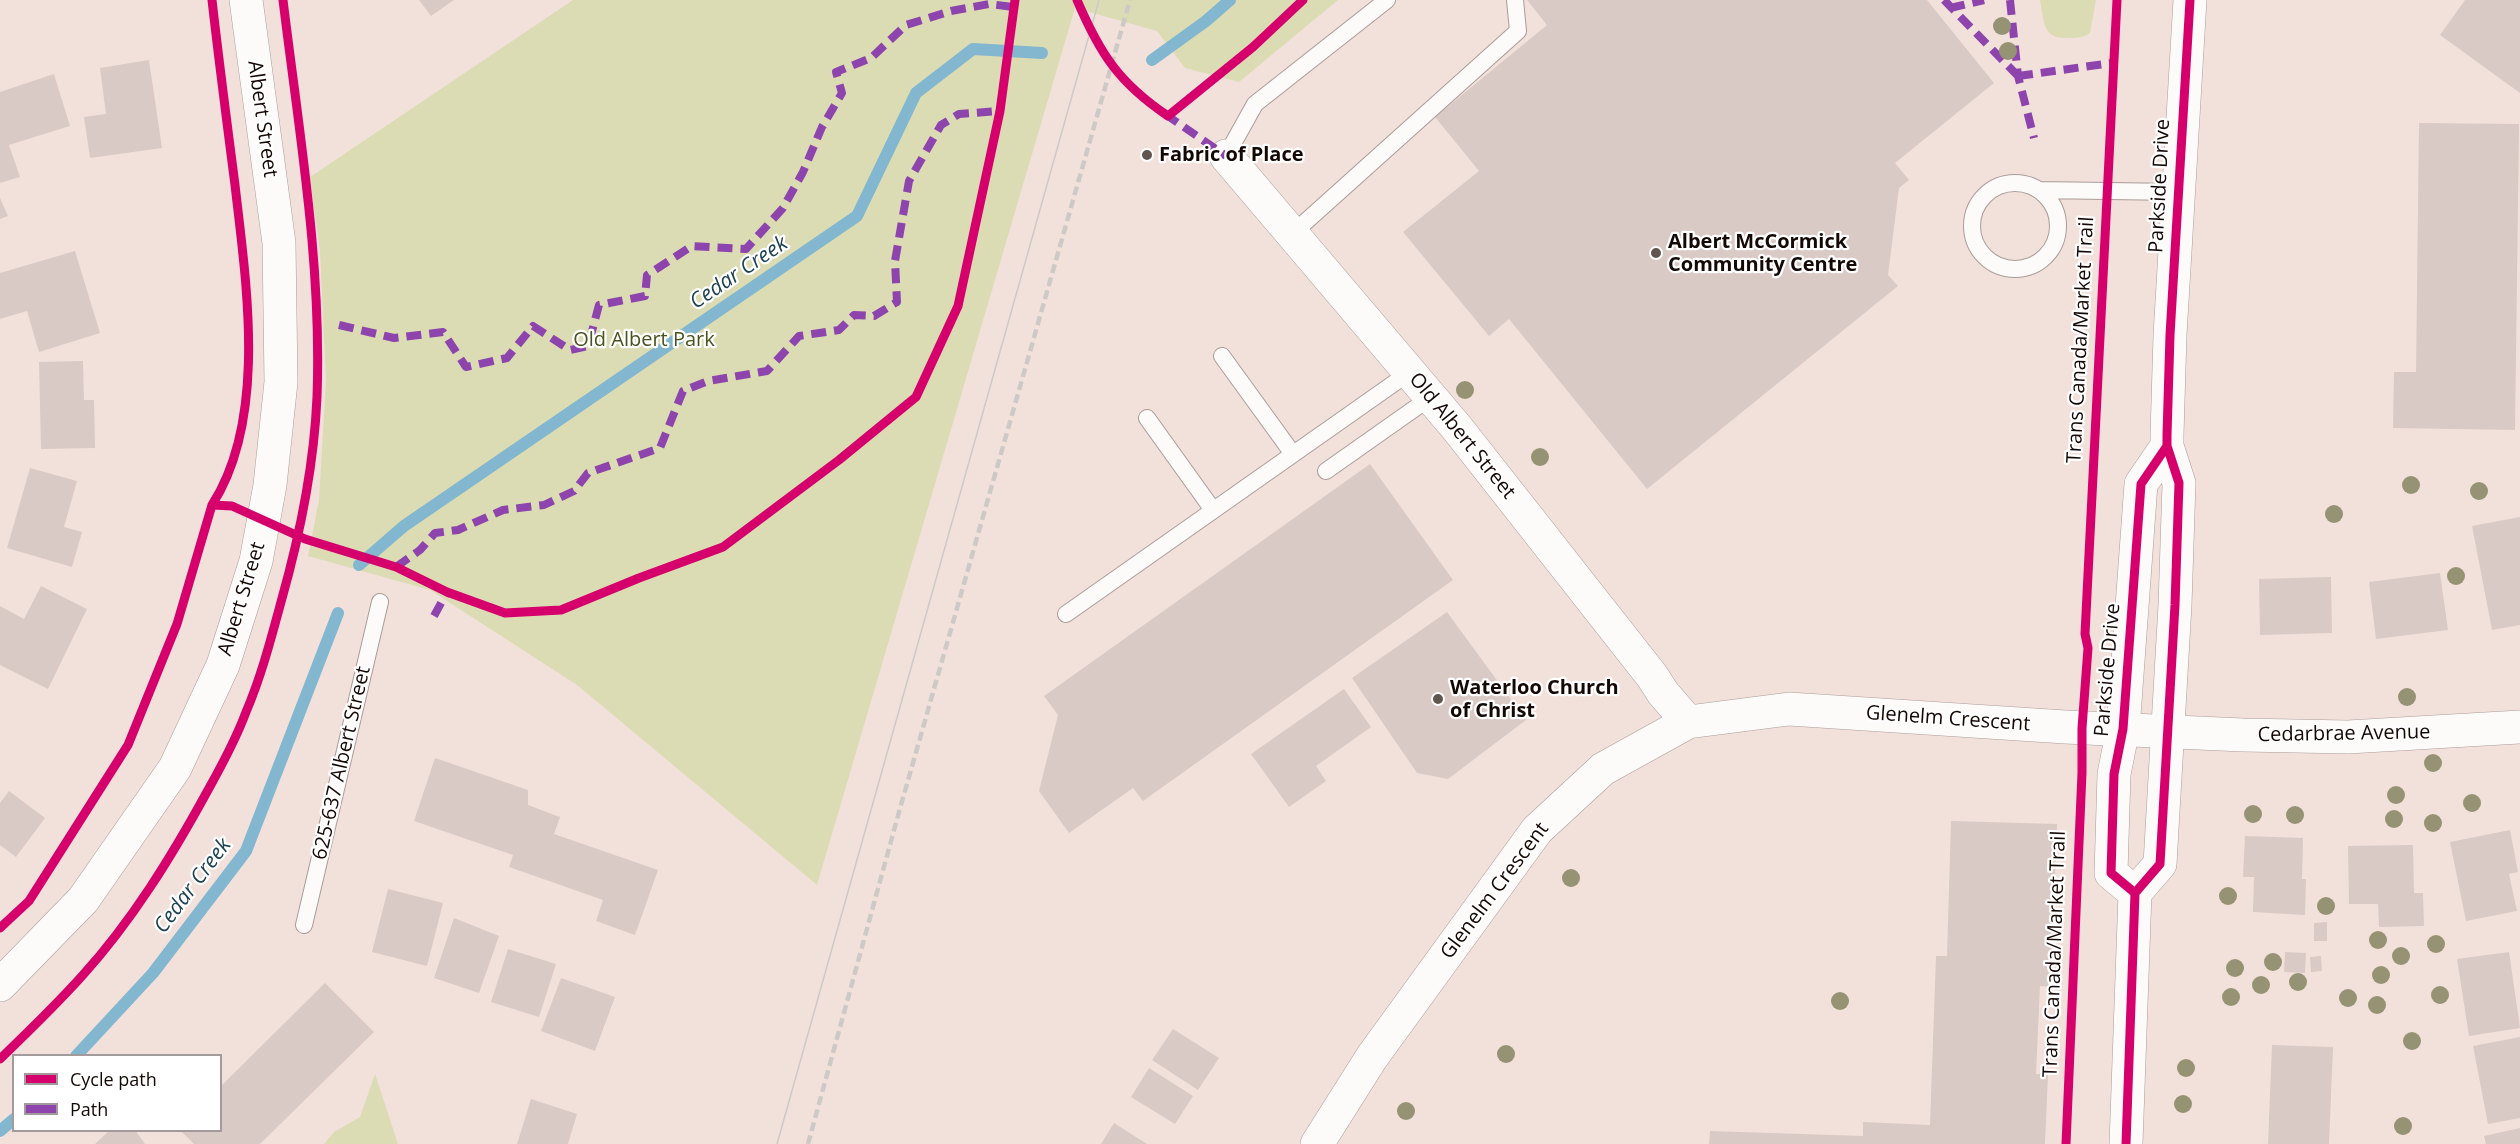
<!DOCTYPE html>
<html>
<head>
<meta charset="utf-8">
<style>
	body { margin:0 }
	#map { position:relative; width:2520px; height:1144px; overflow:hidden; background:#f2e1db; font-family:"Open Sans",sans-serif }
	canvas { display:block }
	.legend { position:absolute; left:12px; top:1054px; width:210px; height:78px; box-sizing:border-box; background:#fff; border:2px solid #a19c9b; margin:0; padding:8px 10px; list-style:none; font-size:18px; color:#140804 }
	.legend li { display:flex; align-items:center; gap:12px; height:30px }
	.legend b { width:30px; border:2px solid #a19c9b }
</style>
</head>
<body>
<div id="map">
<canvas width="2520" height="1144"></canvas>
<ul class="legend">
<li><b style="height:8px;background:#d6006c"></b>Cycle path</li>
<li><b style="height:8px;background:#8e44ad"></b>Path</li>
</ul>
</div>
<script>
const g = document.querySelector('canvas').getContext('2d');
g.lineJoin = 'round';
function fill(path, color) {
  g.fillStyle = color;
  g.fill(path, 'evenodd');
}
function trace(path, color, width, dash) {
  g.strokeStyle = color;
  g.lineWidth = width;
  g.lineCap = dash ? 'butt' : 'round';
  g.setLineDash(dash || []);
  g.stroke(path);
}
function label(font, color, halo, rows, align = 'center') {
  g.font = font + ' "Open Sans",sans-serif';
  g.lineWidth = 4.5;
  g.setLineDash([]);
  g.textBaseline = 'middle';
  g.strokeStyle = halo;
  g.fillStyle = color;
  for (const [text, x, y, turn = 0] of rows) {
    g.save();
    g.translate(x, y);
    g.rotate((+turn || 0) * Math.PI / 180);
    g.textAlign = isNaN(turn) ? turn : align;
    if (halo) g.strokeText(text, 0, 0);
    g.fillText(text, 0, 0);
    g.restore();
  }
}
fill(new Path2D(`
	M573 0H1338L1239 82 1185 68 1157 31 1075 8 817 885 577 685 430 590 308 556 319 500 326 380 320 252 310 177Z
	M2040 0H2096L2090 33C2082 38 2076 38 2067 38 2042 39 2044 20 2040 0Z
	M375 1074 398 1144H324L334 1132 360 1117Z`), '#dbdcb4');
trace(new Path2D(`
	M1152 60 1206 21 1230 0
	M359 565 404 526 857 216 916 93 973 49 1042 53
	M76 1056 153 973 246 851 338 613
	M0 1131 14 1119`), '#82b7cf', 12);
fill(new Path2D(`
	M419 0H454L431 16Z
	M1527 0H1927L1994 83 1895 163 1909 180 1899 188 1888 275 1898 286 1647 489 1509 319 1489 336 1403 232 1479 171 1435 117 1547 25Z
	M2465 0H2520V93L2440 35Z
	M149 60 162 148 90 158 84 117 106 114 100 68Z
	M54 74 70 126 9 145 20 177 0 183V92Z
	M2419 123 2519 124 2515 430 2393 428 2394 372H2416Z
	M0 198 8 216 0 219Z
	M75 251 100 333 39 352 27 311 0 319V273Z
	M83 361 84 400H94L95 448 41 449 39 362Z
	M1370 464 1453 580 1143 801 1133 788 1069 833 1039 791 1058 715 1044 696Z
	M30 468 77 481 64 527 82 532 72 567 7 548Z
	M2520 517V625L2492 630 2472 526Z
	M2440 573 2448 630 2376 639 2369 582Z
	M2331 577 2332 633 2260 635 2259 579Z
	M41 586 87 609 48 689 0 665V606L24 619Z
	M1447 612 1526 720 1448 779 1417 773 1352 678Z
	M1344 689 1371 727 1316 766 1326 781 1289 807 1251 754Z
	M435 758 528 790V805L560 817 554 834 658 870 635 935 596 921 603 900 509 867 513 855 414 821Z
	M9 791 45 818 16 857 0 845V803Z
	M1951 821 2057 824 2051 987 2040 986 2036 1074H2048L2045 1144H1709L1710 1131 1863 1136V1122L1930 1125 1936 956H1947Z
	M2510 830 2518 872 2509 874 2517 911 2466 921 2450 842Z
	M2245 836 2303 838 2302 879H2306L2305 915 2253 912 2254 877H2243Z
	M2413 845 2414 893H2423L2424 926 2379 927 2378 904H2349L2348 846Z
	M388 889 443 903 427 966 372 952Z
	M454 918 499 936 479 993 434 978Z
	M2327 922V941H2314V923Z
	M508 949 556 964 539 1017 491 1002Z
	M2285 952 2306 953 2305 973 2284 972Z
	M2509 952 2520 1028 2469 1036 2457 959Z
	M2321 956 2322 971 2311 972 2310 957Z
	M561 978 615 997 595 1051 541 1031Z
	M325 983 374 1032 260 1144H194L180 1130H220V1087Z
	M1173 1029 1219 1058 1198 1090 1152 1060Z
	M2520 1037V1118L2488 1124 2473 1046Z
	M2272 1045 2333 1047 2329 1144H2268Z
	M1149 1068 1193 1096 1175 1124 1131 1097Z
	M531 1099 577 1114 568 1144H517Z
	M1114 1123 1147 1144H1101Z
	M2520 1128V1144H2486L2484 1136Z
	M110 1130H135L145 1144H95Z`), '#d9cac5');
const service = new Path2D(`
	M1226 156 1255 104 1387 0
	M1972 226a43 43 0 1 1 86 0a43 43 0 1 1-86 0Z
	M2038 190 2178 192
	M1292 234 1518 31 1515 0
	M1222 356 1293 454
	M1147 418 1213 510
	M1326 471 1431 397
	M1066 614 1410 372
	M304 925 380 602`);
const minor = new Path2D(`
	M1226 156 1457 428 1652 676 1663 693 1688 722
	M1317 1144 1372 1057 1537 830 1603 769 1688 722 1789 709 2065 727 2243 735 2348 737 2520 727`);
const tertiary = new Path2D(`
	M2135 893 2111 873 2114 774 2123 729 2141 484 2167 446
	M0 985 83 900 175 768 223 665 256 561 270 485 281 382 279 243 246 0
	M2126 1144 2135 893 2160 864 2175 605 2179 483 2167 446V435L2170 335 2190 0`);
trace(service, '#aa9c97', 18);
trace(minor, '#aa9c97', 34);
trace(tertiary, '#aa9c97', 34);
trace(service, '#fdfafa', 16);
trace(minor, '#fdfafa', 33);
trace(tertiary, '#fdfafa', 33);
trace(new Path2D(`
	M777 1144 1099 0`), '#cdc9c7', 1.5);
trace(new Path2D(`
	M808 1144 899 812 1130 0`), '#cdc9c7', 4.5, [9, 4.5]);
trace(new Path2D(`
	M1944 0 2018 76
	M2010 0 2018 76 2034 138
	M1950 8 1984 0
	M2018 76 2112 63
	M1165 114 1226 156
	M339 325 394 338 443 332 466 367 507 358 533 326 570 350 588 346 599 305 645 296 647 275 692 246 746 249 783 208 803 172 822 127 842 93 836 72 871 58 906 25 951 11 989 4 1014 7
	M396 567 420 550 435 533 458 530 503 510 544 505 574 491 588 473 660 448 683 391 708 381 767 371 799 336 839 330 854 315 874 316 897 302 895 261 909 181 941 125 959 114 1000 111
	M434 616 447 592`), '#8e44ad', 8, [15, 8]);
trace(new Path2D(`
	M1077 0C1100 54 1119 83 1168 116L1253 47 1303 0
	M212 505 232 506 305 539 396 567 447 592 505 613 561 610 639 578 723 547 839 460 916 397 958 306 1000 111 1015 0
	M2135 893 2111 873 2114 774 2123 729 2141 484 2167 446
	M0 928 29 901 128 745 177 624 212 505C268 418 246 282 235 185 227 123 219 62 212 0
	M0 1059C28 1032 56 1005 82 976 132 921 172 856 208 790 222 765 236 739 246 712 261 677 271 639 281 602 300 535 314 467 317 397 322 264 299 132 283 0
	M2066 1144 2082 773V728L2088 648 2085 634 2117 0
	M2126 1144 2135 893 2160 864 2175 605 2179 483 2167 446V435L2170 335 2190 0`), '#d6006c', 9);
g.fillStyle = '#959374';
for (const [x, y] of [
	[2002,26],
	[2008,51],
	[1465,390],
	[1540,457],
	[2411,485],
	[2479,491],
	[2334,514],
	[2456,576],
	[2407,697],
	[2433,763],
	[2396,795],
	[2472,803],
	[2253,814],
	[2295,815],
	[2394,819],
	[2433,823],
	[1571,878],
	[2228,896],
	[2326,906],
	[2378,940],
	[2436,944],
	[2401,956],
	[2273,962],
	[2235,968],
	[2381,975],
	[2298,982],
	[2261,985],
	[2440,995],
	[2231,997],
	[2348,998],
	[1840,1001],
	[2377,1005],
	[2412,1041],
	[1506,1054],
	[2186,1068],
	[2183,1104],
	[1406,1111],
	[2403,1126]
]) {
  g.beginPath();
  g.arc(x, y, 9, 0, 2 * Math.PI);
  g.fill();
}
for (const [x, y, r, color] of [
	[1147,155,6,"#62544f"],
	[1656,253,6,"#62544f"],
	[1438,699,6,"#62544f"]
]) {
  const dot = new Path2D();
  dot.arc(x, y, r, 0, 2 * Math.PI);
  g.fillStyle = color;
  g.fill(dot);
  trace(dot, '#fff', 2);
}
label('20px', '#140804', '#fff', [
	["Albert Street",262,119,82],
	["Parkside Drive",2160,186,-87],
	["Trans Canada/Market Trail",2081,340,-87],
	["Old Albert Street",1462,436,51],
	["Albert Street",242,599,-73],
	["Parkside Drive",2108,670,-85],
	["Glenelm Crescent",1948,719,4],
	["Cedarbrae Avenue",2344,734,-1],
	["625-637 Albert Street",342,763,-77],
	["Glenelm Crescent",1495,891,-53],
	["Trans Canada/Market Trail",2055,954,-88]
]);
label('bold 20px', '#140804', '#fff', [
	["Fabric of Place",1159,155],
	["Albert McCormick",1668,242],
	["Community Centre",1668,265],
	["Waterloo Church",1450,688],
	["of Christ",1450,711]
], 'left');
label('20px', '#49531f', '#fff', [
	["Old Albert Park",644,340]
]);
label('italic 21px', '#1d4252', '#fff', [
	["Cedar Creek",739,273,-34],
	["Cedar Creek",193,886,-53]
]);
</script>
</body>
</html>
